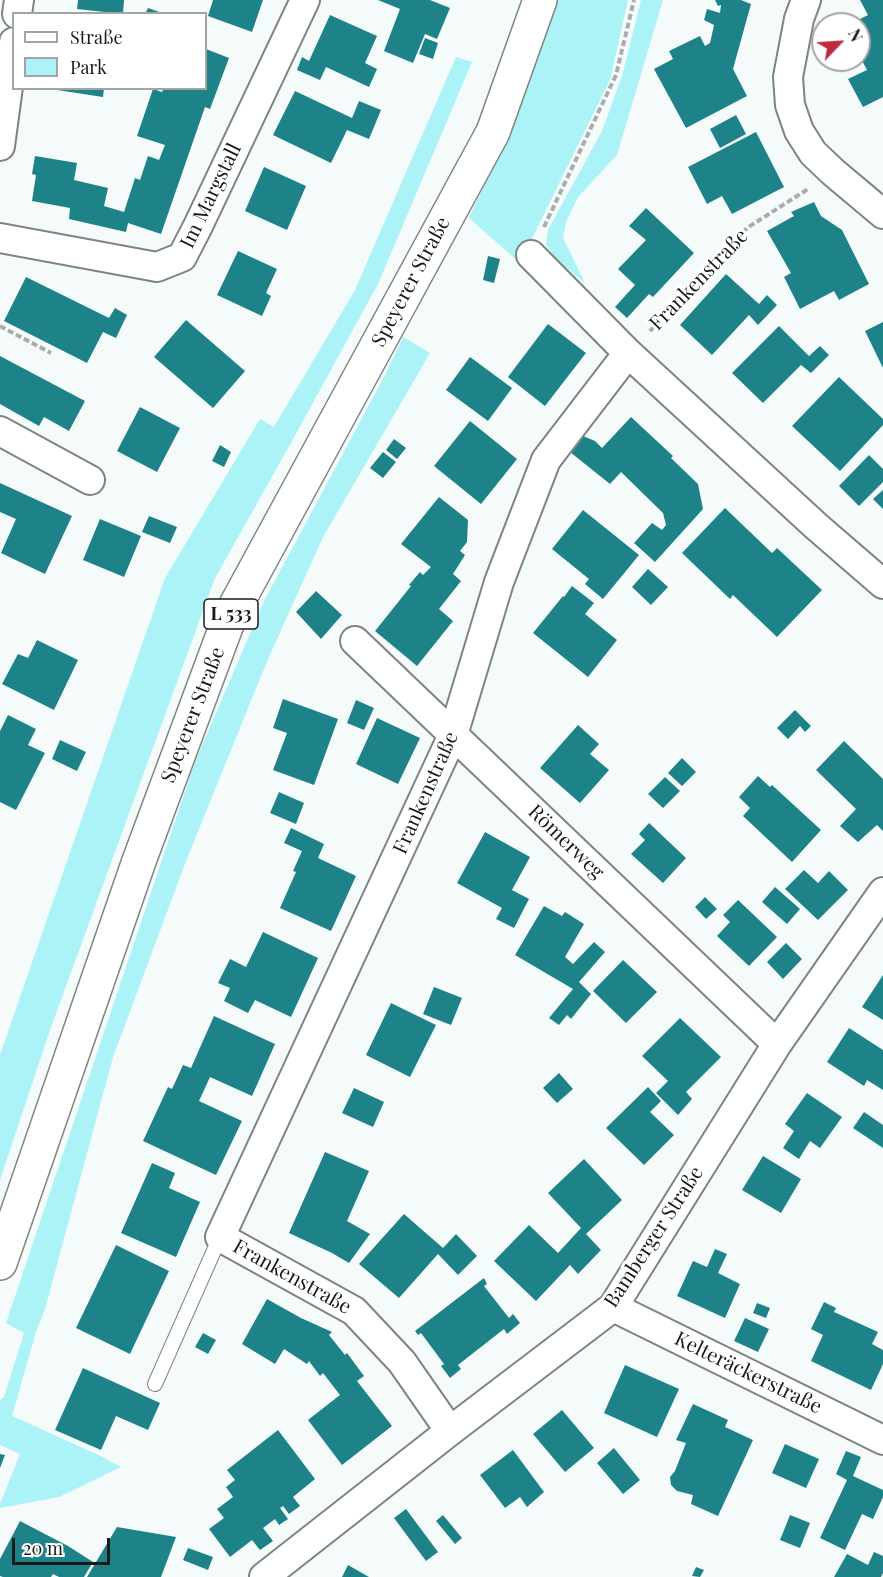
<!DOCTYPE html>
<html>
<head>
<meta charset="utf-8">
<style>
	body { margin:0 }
	#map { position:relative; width:883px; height:1577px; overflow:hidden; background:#f5fafb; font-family:"Playfair Display",serif }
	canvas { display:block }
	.legend { position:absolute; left:12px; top:12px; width:195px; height:78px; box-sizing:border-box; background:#fff; border:2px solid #a3a4a4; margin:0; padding:8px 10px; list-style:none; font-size:18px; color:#191b1b }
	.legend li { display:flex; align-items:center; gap:12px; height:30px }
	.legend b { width:30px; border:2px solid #a3a4a4 }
	.north { position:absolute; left:811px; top:12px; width:60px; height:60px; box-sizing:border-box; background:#fff; border:2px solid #a3a4a4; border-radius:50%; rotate:65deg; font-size:16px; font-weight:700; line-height:24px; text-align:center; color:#191b1b }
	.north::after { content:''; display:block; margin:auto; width:21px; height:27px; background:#bd2c3e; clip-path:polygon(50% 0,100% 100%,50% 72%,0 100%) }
	.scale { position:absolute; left:12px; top:1538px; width:98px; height:27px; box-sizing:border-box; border:3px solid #191b1b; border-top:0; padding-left:8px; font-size:18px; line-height:21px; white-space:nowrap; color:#191b1b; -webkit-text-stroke:4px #fff; paint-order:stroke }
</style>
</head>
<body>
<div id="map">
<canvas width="883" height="1577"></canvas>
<ul class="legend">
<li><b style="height:8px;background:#fff"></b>Straße</li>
<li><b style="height:16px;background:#abf3f7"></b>Park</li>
</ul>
<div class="north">N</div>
<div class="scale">20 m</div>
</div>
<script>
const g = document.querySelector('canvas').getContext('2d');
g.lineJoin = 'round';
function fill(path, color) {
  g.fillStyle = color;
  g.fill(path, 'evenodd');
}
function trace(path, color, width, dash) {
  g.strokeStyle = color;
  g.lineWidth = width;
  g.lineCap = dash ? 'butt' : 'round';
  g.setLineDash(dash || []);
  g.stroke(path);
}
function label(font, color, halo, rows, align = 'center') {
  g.font = font + ' "Playfair Display",serif';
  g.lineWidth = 6;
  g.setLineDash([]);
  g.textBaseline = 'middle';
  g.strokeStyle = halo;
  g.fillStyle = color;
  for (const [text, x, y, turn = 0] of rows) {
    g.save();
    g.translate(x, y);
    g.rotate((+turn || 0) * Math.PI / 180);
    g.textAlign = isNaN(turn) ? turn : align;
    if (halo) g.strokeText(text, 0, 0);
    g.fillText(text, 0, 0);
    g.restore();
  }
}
fill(new Path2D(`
	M557 0H628L610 80 520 263 469 218 524 98Z
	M641 0H663L617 155 578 197 566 222 563 238 585 283 557 260 546 245 548 230 602 131 622 76Z
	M456 57 472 62 378 284 287 450 215 578 50 1030 0 1180V1055L165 578 260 419 274 427 355 290Z
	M403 337 430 353 323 537 268 659 186 861 113 1057 45 1309 35 1335 12 1416 103 1457 121 1467 59 1497 0 1508V1504L20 1454 0 1445V1400L4 1397 24 1333 6 1323 195 762 264 601 386 373Z`), '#abf3f7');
fill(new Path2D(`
	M78 0H124L123 14 77 9Z
	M213 0H263L252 32 208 16Z
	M378 0H430L450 8 437 39 425 34 413 63 384 51 400 9Z
	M715 0H741L751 4 733 69 747 96 686 128 654 69 673 59 669 51 700 36 705 46 710 43 714 25 704 20 707 9 720 13 721 5 718 6Z
	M860 0H883V97L863 107 848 79 867 70 859 55V54L870 48 859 24 856 21 868 15Z
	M148 8 162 13V14H145Z
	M330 15 377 36 365 63 377 69 369 87 326 67 320 80 297 70 302 57 309 61Z
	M425 38 438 43 433 59 419 54Z
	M206 49 229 58 210 109 205 107 161 234 128 223 126 232 69 219 70 208 32 201 36 175 32 174 35 156 77 163 74 180 108 188 104 206 124 212 135 178 140 180 148 156 159 160 165 145 137 136 153 89 162 92 164 88H206Z
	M57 88H104L103 97 57 90Z
	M295 91 352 118 359 101 381 110 369 139 347 130 331 163 273 135Z
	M736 115 746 134 720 148 710 129Z
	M756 132 784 187 732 214 722 196 707 204 688 167Z
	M264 167 306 186 287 230 245 211Z
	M814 202 821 216 842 230 869 284 839 300 834 291 800 309 784 277 791 273 767 231 794 216 791 212Z
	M646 208 694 253 653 297 649 294 627 318 615 307 635 285 618 269 646 240 629 226Z
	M238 251 277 269 266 293 271 296 262 316 217 295Z
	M488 256 500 259 494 283 483 280Z
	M726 274 759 304 767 295 777 305 758 325 749 315 712 355 680 325Z
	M26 277 109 318 115 308 127 315 116 338 103 332 87 363 4 321Z
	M186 320 245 371 213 408 154 357Z
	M883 322V368L865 331Z
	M548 324 586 353 545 406 508 377Z
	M779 326 809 356 820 346 829 355 811 373 801 365 763 403 732 373Z
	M0 356 85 401 69 431 44 417 39 426 0 404Z
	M470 357 512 388 488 421 446 390Z
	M839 377 883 419V425L840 471 792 426Z
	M140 407 180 428 157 472 117 451Z
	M631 417 673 456 671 458 698 484 703 509 655 562 634 543 652 523 662 530 666 525 663 513 621 472 610 484 570 452 583 436 595 441 602 448Z
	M470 421 517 459 481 504 434 466Z
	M394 439 406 448 397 459 386 450Z
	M220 445 231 452 224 467 212 461Z
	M383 452 396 462 383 478 370 468Z
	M869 455 883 469V482L859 506 839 486Z
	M0 483 72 516 45 574 1 553 16 519 0 512Z
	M883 490V509L873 499Z
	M439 497 468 520 467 542 460 551 465 555 453 574 461 581 439 609 453 621 417 666 375 631 411 586 409 585 420 572 423 575 431 567 401 544Z
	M725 508 772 553 777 548 822 590 777 637 733 595 730 599 682 553Z
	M583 510 639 555 603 599 585 584 589 579 552 549Z
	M149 516 177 527 170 543 142 532Z
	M100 519 141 536 124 577 83 560Z
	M648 569 668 587 651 605 632 587Z
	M572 586 594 603 585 614 617 640 588 677 533 633 563 596 564 597Z
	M316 591 342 615 321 639 296 612Z
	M37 640 78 660 54 710 2 684 18 654 28 658Z
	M283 699 338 719 314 785 273 770 287 733 273 728Z
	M356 700 374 708 364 730 347 723Z
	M795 710 811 726 805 732 800 726 788 739 777 728Z
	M8 715 36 729 28 745 45 753 16 810 0 802V731Z
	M377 718 420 738 398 784 356 764Z
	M578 725 599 744 590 754 609 770 580 803 540 768Z
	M60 740 86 752 77 771 52 759Z
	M844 741 883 779V831L877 825 858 842 840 826 856 809 816 770Z
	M682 758 696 772 682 786 668 773Z
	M758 776 770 787 772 785 821 830 792 862 743 816 750 808 739 797Z
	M665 777 680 791 663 808 648 794Z
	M279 792 304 803 296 824 270 813Z
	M649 823 686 858 663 883 631 854 645 840 639 834Z
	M291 828 324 844 318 858 356 876 331 931 280 908 296 872 293 871 302 851 284 843Z
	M485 832 530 857 512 890 529 899 514 928 496 919 502 908 457 883Z
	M804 870 818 883 829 871 848 890 818 920 785 889Z
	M775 887 800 909 787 924 762 902Z
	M705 897 717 909 706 919 695 907Z
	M738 900 777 937 749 966 717 936 730 922 723 915Z
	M544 906 562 916 565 912 584 924 565 957 573 964 594 942 605 952 579 982 591 994 571 1019 567 1015 559 1025 549 1018 573 989 515 955Z
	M263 932 318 958 291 1017 255 1000 248 1013 224 1001 230 988 218 983 230 959 246 967Z
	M786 943 802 959 783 979 767 962Z
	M623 960 657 992 626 1023 593 991Z
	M883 975V1020L862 1007Z
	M434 987 462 998 451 1025 423 1014Z
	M391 1003 436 1025 410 1077 366 1055Z
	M214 1016 275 1044 252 1096 210 1077 199 1101 242 1121 216 1175 143 1141 168 1087 172 1089 183 1065 191 1068Z
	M680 1018 721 1057 686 1092 692 1099 678 1115 656 1093 668 1081 642 1056Z
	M849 1028 883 1050V1090L867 1080 864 1086 827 1062Z
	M559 1073 573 1089 557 1103 543 1088Z
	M648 1087 661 1101 650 1112 674 1135 644 1165 606 1128Z
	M354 1088 384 1102 373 1127 342 1113Z
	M807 1093 842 1117 820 1148 810 1141 799 1159 783 1148 794 1131 785 1124Z
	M864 1112 883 1125V1148L853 1128Z
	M325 1152 369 1171 347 1221 370 1234 349 1263 332 1253 289 1233Z
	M763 1156 801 1179 781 1213 742 1190Z
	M584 1159 622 1200 586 1234 601 1250 578 1274 570 1265 536 1301 494 1261 529 1225 558 1253 581 1228 548 1193Z
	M152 1163 175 1173 169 1188 200 1202 176 1257 121 1233Z
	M404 1214 443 1248 456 1234 477 1256 458 1275 438 1254 399 1298 359 1264Z
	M116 1245 169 1271 130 1354 76 1328Z
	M715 1249 727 1254 718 1273 740 1284 725 1318 677 1296 693 1261 707 1267Z
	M484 1278 487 1284 484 1286 509 1318 513 1314 520 1323 507 1334 504 1329 458 1365 461 1369 450 1378 441 1366 444 1364 421 1333 418 1335 415 1331Z
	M267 1299 301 1318 332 1332 329 1335 345 1355 347 1353 364 1376 357 1381 392 1426 342 1465 308 1420 340 1395 323 1373 320 1376 309 1361 307 1364 284 1349 275 1364 242 1344Z
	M824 1302 836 1308 834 1312 878 1332 872 1344 883 1350V1364L871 1390 811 1361 823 1335 811 1329Z
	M757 1303 770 1308 766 1318 753 1313Z
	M745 1318 769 1329 758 1352 734 1341Z
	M203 1333 216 1340 208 1354 195 1347Z
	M625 1365 679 1389 657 1437 604 1413Z
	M83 1368 160 1403 148 1430 116 1416 101 1450 55 1430Z
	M693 1404 728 1420 725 1427 753 1440 718 1516 691 1504 693 1495 677 1491 671 1485 670 1477 675 1471 686 1443 676 1440Z
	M562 1410 594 1448 565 1472 533 1434Z
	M278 1430 315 1479 293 1497 300 1506 289 1514 283 1506 280 1508 288 1519 279 1525 275 1519 263 1528 273 1541 260 1550 252 1540 230 1557 209 1529 224 1518 217 1509 233 1497 226 1487 235 1480 227 1470Z
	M785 1444 819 1459 806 1488 772 1473Z
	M614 1448 640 1480 623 1494 597 1463Z
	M513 1450 544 1492 527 1507 520 1497 505 1508 480 1475Z
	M846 1451 861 1457 853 1476 883 1490V1497L873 1519 862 1514 845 1550 820 1538 847 1480 836 1474Z
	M0 1454 5 1455 0 1468Z
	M406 1509 438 1552 426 1561 394 1518Z
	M443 1515 462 1538 455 1544 436 1521Z
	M790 1515 810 1523 800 1548 780 1540Z
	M20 1521 68 1546 93 1562 84 1577H59L53 1574 51 1577H3L0 1576V1559Z
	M117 1527 176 1537 161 1577H87Z
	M188 1548 213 1557 208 1570 183 1560Z
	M874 1552 883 1556V1573L881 1577H834L847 1554 868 1565Z
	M348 1565 369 1577H342Z
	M696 1567 704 1570 700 1577 692 1576Z`), '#1d8388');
const service = new Path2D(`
	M155 1384 220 1237`);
const minor = new Path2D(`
	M806 0 799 19 788 77 790 105 799 131 813 153 833 172 883 214
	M17 14 19 0
	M0 146 14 42
	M0 238 157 267 182 257 198 226 305 0
	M531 255 628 353 816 526 883 584
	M0 431 90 480
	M355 641 777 1044
	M613 1307 883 1440
	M450 1431 402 1362 354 1311 220 1237 453 735 499 582 546 460 628 353
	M264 1577 450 1431 613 1307 777 1044 883 892`);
const primary = new Path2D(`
	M0 1263 139 861 230 616 493 132 540 0`);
trace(service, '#7e8383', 16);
trace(minor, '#7e8383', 32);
trace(primary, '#7e8383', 36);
trace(new Path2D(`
	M544 227 616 75 634 0
	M0 326 51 353
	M650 331 747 228 808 189`), '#a9adae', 4, [6, 3]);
trace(service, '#fff', 14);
trace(minor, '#fff', 28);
trace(primary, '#fff', 33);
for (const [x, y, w] of [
	[231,614,54]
]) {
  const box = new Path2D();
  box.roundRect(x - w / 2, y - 15, w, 30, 4.5);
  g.fillStyle = '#fff';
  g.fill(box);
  trace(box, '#191b1b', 1.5);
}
label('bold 18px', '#191b1b', null, [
	["L 533",231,614]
]);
label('20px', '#191b1b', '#fff', [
	["Im Margstall",211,196,-64],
	["Frankenstraße",699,280,-46],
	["Speyerer Straße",411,282,-62],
	["Speyerer Straße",193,715,-69],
	["Frankenstraße",426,793,-66],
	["Römerweg",566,842,44],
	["Bamberger Straße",654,1237,-57],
	["Frankenstraße",292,1277,29],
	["Kelteräckerstraße",748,1373,26]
]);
</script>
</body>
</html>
